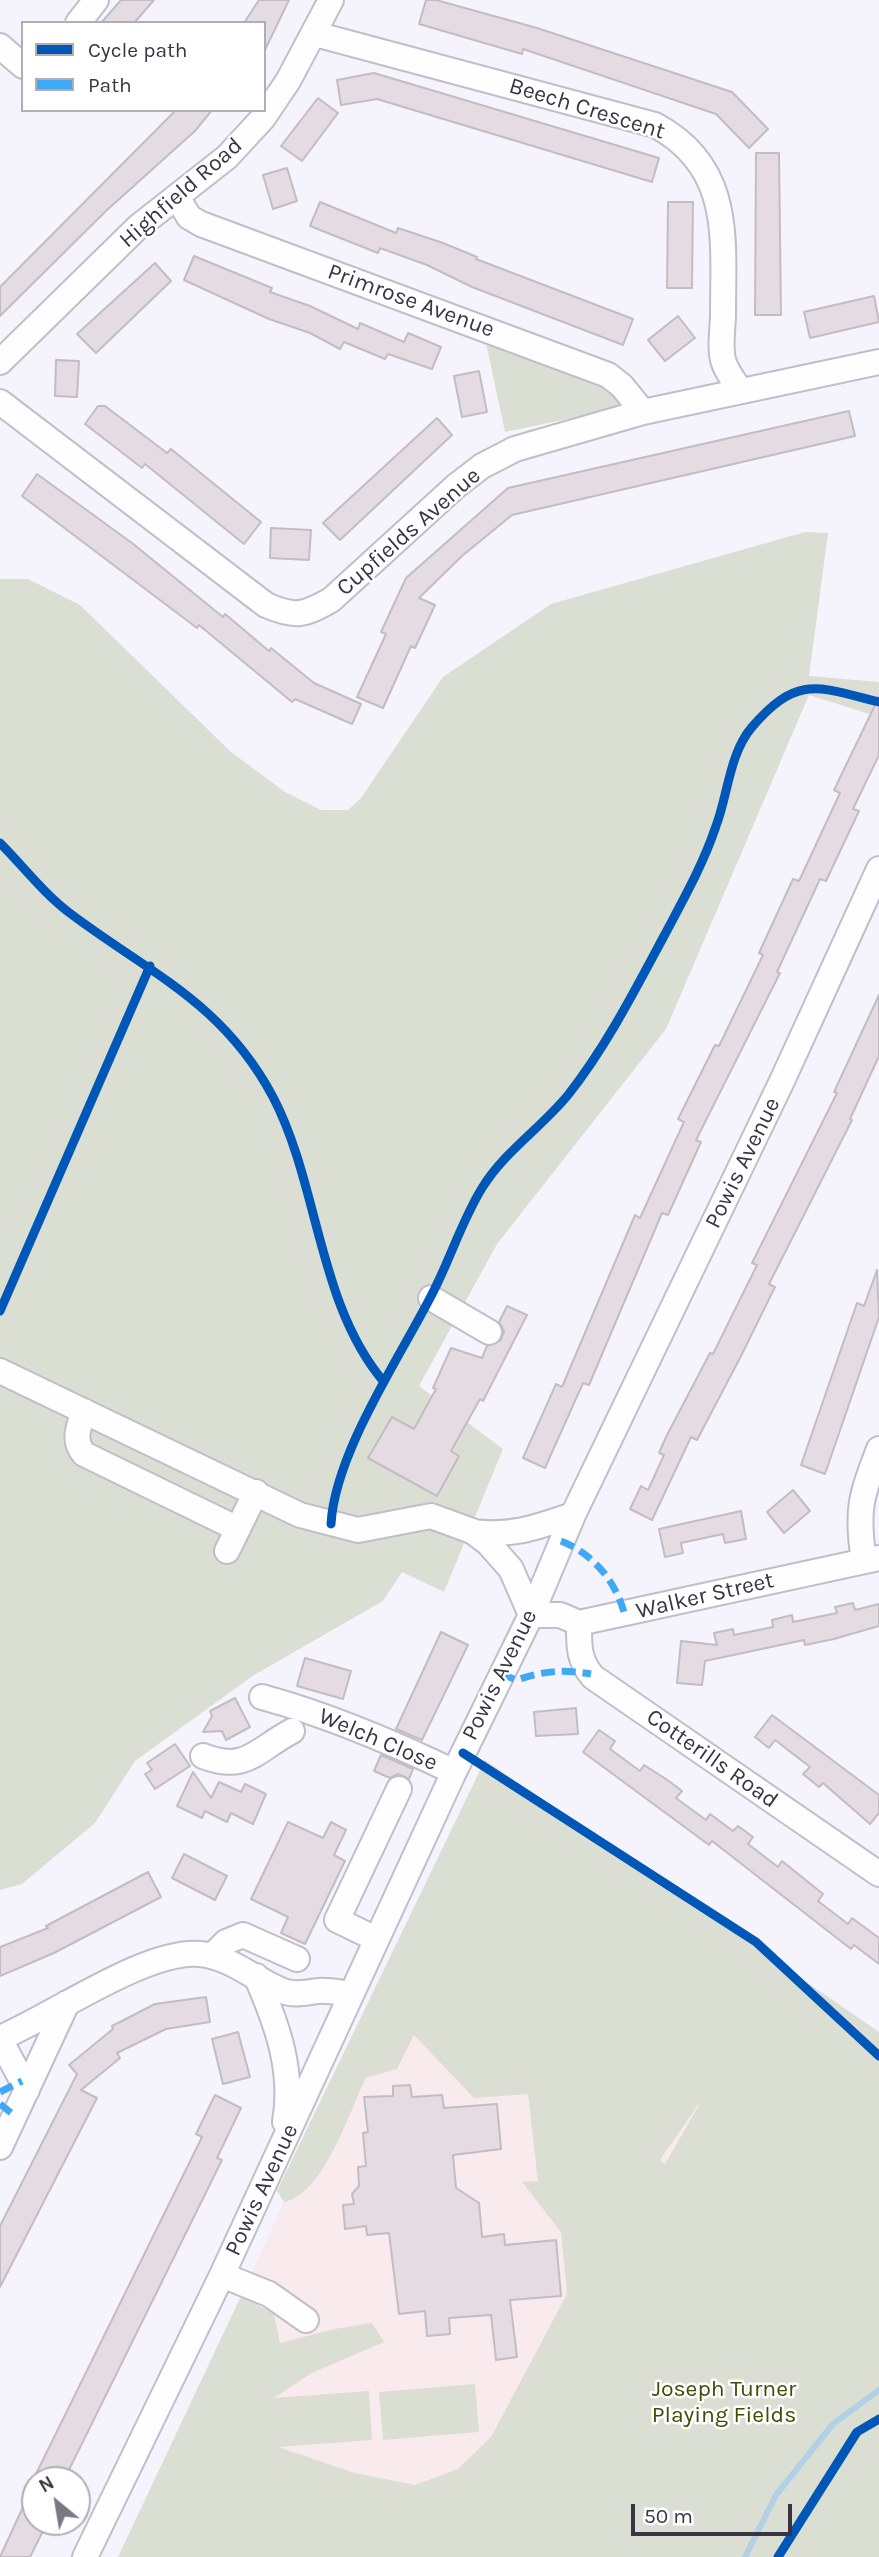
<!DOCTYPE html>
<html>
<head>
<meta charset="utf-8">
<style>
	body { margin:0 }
	#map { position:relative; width:879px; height:2557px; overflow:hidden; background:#f5f4fc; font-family:Karla,sans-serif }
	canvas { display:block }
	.legend { position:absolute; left:21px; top:21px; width:245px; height:91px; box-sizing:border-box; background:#fff; border:2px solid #b0aeb4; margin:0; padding:9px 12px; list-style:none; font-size:21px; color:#393543 }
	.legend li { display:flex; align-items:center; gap:14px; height:35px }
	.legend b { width:35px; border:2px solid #b0aeb4 }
	.north { position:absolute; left:21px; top:2466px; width:70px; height:70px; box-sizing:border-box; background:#fff; border:2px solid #b0aeb4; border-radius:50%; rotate:330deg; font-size:19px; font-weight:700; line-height:28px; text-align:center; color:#393543 }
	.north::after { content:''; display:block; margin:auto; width:24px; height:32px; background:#7b7884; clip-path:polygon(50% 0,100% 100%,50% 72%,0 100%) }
	.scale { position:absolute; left:631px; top:2504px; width:161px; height:32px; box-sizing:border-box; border:4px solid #393543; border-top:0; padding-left:9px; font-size:21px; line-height:24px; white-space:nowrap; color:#393543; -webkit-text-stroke:5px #fff; paint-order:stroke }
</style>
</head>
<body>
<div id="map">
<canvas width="879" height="2557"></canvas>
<ul class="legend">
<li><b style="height:9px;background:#0057b8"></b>Cycle path</li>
<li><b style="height:9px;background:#3fa9f5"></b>Path</li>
</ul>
<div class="north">N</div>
<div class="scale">50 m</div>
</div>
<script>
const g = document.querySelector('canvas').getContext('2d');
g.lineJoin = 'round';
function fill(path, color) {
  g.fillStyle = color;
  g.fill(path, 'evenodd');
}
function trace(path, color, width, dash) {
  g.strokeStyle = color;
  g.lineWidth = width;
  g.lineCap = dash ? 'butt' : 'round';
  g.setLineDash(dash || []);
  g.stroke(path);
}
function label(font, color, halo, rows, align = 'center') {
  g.font = font + ' Karla,sans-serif';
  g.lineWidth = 5;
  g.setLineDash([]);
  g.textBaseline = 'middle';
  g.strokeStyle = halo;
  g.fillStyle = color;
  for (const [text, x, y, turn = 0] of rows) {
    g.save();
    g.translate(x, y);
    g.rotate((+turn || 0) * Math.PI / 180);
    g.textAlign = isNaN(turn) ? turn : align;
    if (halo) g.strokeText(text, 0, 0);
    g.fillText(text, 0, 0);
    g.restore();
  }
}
fill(new Path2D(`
	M477 1777 791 1994 455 2544 186 2417Z`), '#f9eaee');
fill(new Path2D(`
	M485 338 603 384 625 407 505 432Z
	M805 532 828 533 809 676 879 682V717L809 695 666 1029 497 1244 419 1386 503 1449 444 1592 402 1572 383 1601 254 1675 135 1761 95 1823 22 1884 0 1890V579H28L80 605 231 752 285 792 321 810H348L361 798 443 677 551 604Z
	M485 1760 879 2032V2557H118L241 2296 274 2314 280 2343 334 2329 372 2323 384 2342 310 2374 274 2398 369 2391 372 2440 278 2447 355 2473 415 2485 458 2469 491 2437 567 2294 561 2232 522 2182 538 2181 528 2094 474 2098 414 2035 397 2069 366 2078C349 2112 324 2194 284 2202L277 2191ZM698 2105H699L665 2164 660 2160Z
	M475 2384 479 2432 383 2440 379 2392Z`), '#dbdfd3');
trace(new Path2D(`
	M745 2557 776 2495 833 2424 879 2390`), '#b2d1e5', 6);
const building = new Path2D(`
	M121 0H154L134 23H101Z
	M259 0H289L264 52V23H244Z
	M426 0H436L537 28 732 92 768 129 749 148 716 114 523 49 522 54 419 24Z
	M374 73 659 158 652 182 377 99 341 105 337 80Z
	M318 98 338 113 302 161 281 146Z
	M176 110H212L195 131 107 210 0 316V287Z
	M756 153H779L781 315H755Z
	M287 168 297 201 273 209 263 175Z
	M320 202 396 233 398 228 443 243 477 257 476 259 633 319 623 345 472 287 427 265 380 248 378 253 310 226Z
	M668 202H693L692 288H667Z
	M194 256 272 288 270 292 310 306 358 329 360 323 404 342 408 333 441 347 432 369 388 354 385 359 344 342 340 349 310 333 269 319 184 280Z
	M155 263 171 281 96 353 77 334Z
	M874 296 879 322 810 338 804 312Z
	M678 316 695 338 665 361 648 340Z
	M56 360 79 361 77 397 55 396Z
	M479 371 487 412 462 417 454 376Z
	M98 406H105L167 453 171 449 261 522 244 544 145 464 142 468 85 424Z
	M849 411 855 436 512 515 462 556 419 598 435 605 415 648 411 646 383 708 357 697 386 634 381 632 406 578 508 488Z
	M437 418 452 435 340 540 323 523Z
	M37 474 132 543 223 617 225 614 269 651 271 648 314 683 361 704 352 724 295 699 292 702 199 625 197 628 22 496Z
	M271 528 311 530 309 560 270 558Z
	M879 697V755L853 809 859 811 826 881 820 879 777 972 780 973 696 1140 701 1142 668 1215 662 1213 589 1385 583 1383 545 1468 523 1458 556 1384 562 1387 635 1215 640 1218 684 1122 678 1119 715 1045 719 1046 763 955 759 953 793 879 799 881 840 793 834 790Z
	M879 995V1056L850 1119 852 1120 769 1284 775 1287 740 1358 697 1440 691 1437 652 1520 630 1509 641 1486 648 1490 664 1455 659 1453 667 1435 710 1353 713 1354 757 1265 752 1263 837 1093 834 1092Z
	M877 1270 879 1317 825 1474 801 1465 857 1303 864 1306Z
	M507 1306 527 1315 483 1401 480 1399 451 1451 459 1456 437 1496 368 1458 392 1417 414 1429 436 1389 433 1388 451 1348 482 1358 487 1346 501 1340 504 1331 499 1322Z
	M793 1490 810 1511 784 1533 767 1512Z
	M741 1511 746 1539 725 1543 723 1534 681 1543 683 1553 665 1557 659 1529Z
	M853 1603 855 1610 879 1604V1626L834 1639 805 1645 804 1640 705 1661 702 1685 677 1683 681 1641 717 1645 714 1633 733 1629 734 1635 773 1627 772 1620 792 1615 793 1622 837 1613 835 1607Z
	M441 1632 468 1645 422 1740 396 1729Z
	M305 1658 351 1671 343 1699 297 1686Z
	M235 1698 250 1727 226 1740 222 1731 203 1732 212 1716 210 1711Z
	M576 1708 578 1734 536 1736 534 1712Z
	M772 1715 879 1795V1813L870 1824 823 1783 819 1787 803 1774 810 1767 775 1740 769 1748 755 1737Z
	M599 1730 615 1741 610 1749 640 1771 644 1765 666 1779 682 1791 676 1798 706 1820 710 1814 733 1831 738 1826 753 1837 748 1844 778 1867 782 1861 823 1894 818 1901 848 1924 852 1918 879 1938V1964L854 1945 851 1949 712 1841 709 1845 583 1752Z
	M175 1744 190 1766 155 1789 145 1774 152 1770 147 1763Z
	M381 1755 413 1769 409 1779 398 1774 390 1778 374 1771Z
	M193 1772 211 1798 219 1782 241 1792 245 1784 266 1794 253 1824 231 1813 227 1822 205 1811 202 1818 177 1806Z
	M288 1822 323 1838 331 1822 346 1830 334 1855 345 1861 305 1944 281 1933 288 1917 251 1899Z
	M184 1854 227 1876 215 1900 172 1878Z
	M148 1872 161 1897 54 1953 0 1976V1947L48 1928 46 1926Z
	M206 1997 210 2022 166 2029 117 2053 120 2058 81 2090 97 2098 0 2287V2226L77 2074 69 2065 113 2029 112 2026 155 2004Z
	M238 2032 250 2077 223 2084 212 2039Z
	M410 2085 412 2097 442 2095 444 2108 497 2104 501 2149 453 2155 456 2188 479 2203 482 2237 504 2234 505 2245 556 2240 561 2296 510 2300 517 2357 496 2360 491 2315 449 2318 450 2334 427 2336 425 2311 399 2314 389 2233 367 2235 366 2226 345 2229 343 2205 354 2204 352 2194 359 2186 358 2167 366 2166 363 2133 368 2132 364 2097 393 2096V2086Z
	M215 2095 241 2108 217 2158 222 2160 64 2480H33L202 2137 196 2134Z
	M35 2481V2525L44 2529 30 2557H0Z`);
fill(building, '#e5dce3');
trace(building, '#c3bcc3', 2);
const minor = new Path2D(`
	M78 23 96 0
	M315 34 655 125C733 167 723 238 723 314 723 328 719 350 724 363 727 372 735 382 740 391
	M0 46 23 66
	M177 197 189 217 201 224 608 375 622 386 643 412
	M0 362 138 227 227 157 263 118 288 81 331 0
	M0 402 266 605C296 618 304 615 331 600L456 486 482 466 515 449 643 412 879 362
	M431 1298 489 1332
	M0 1371 300 1515 358 1530 431 1516 472 1531 488 1543 511 1569 531 1615
	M84 1411C79 1426 72 1440 84 1454L238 1529
	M473 1532C511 1537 537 1527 573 1515
	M227 1551 256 1492
	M864 1561C856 1510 861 1496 879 1449
	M531 1615H560L579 1623 879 1558
	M579 1623C579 1645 578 1660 593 1677L879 1874
	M262 1697C328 1715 392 1742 454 1772
	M203 1756C246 1773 256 1750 292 1731
	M376 1939 337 1920 399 1789
	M212 1956 226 1942 243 1935 297 1959
	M256 1976C277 2024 294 2070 285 2122
	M0 2038C51 2017 146 1949 200 1954 231 1957 255 1980 283 1991 295 1996 307 1992 319 1991 329 1990 341 1993 351 1994
	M0 2039 27 2090
	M0 2147 67 2003
	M222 2275 269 2294 306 2320
	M85 2557 222 2275 454 1772 531 1615 573 1515 782 1081 879 869`);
trace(minor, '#c0bec8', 28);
trace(minor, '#fefdff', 24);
trace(new Path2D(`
	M561 1541C594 1554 617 1583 625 1616
	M501 1674 517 1680C543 1671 563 1669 591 1674
	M0 2092 22 2081
	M0 2104 15 2116`), '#3fa9f5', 7, [14, 7]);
trace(new Path2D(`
	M0 843C24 867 44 894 71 914 151 974 223 1003 273 1097 319 1185 318 1305 384 1382
	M0 1311 150 966
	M331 1524C335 1454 397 1362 430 1298 449 1263 461 1222 482 1188 505 1151 541 1128 568 1095 606 1047 635 990 664 936 683 900 703 865 716 826 728 795 729 754 752 727 798 674 818 687 879 702
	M463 1753 756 1942 879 2056
	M778 2557 857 2432 879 2419`), '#0057b8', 9);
label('23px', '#393543', '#fff', [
	["Beech Crescent",587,109,17],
	["Highfield Road",181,193,-41],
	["Primrose Avenue",411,301,20],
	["Cupfields Avenue",409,532,-41],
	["Powis Avenue",743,1163,-64],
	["Walker Street",705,1596,-13],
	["Powis Avenue",500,1675,-64],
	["Welch Close",378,1740,23],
	["Cotterills Road",712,1759,35],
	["Powis Avenue",262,2190,-65]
]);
label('23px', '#414c07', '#fff', [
	["Joseph Turner",724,2389],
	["Playing Fields",724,2415]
]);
</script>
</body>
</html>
